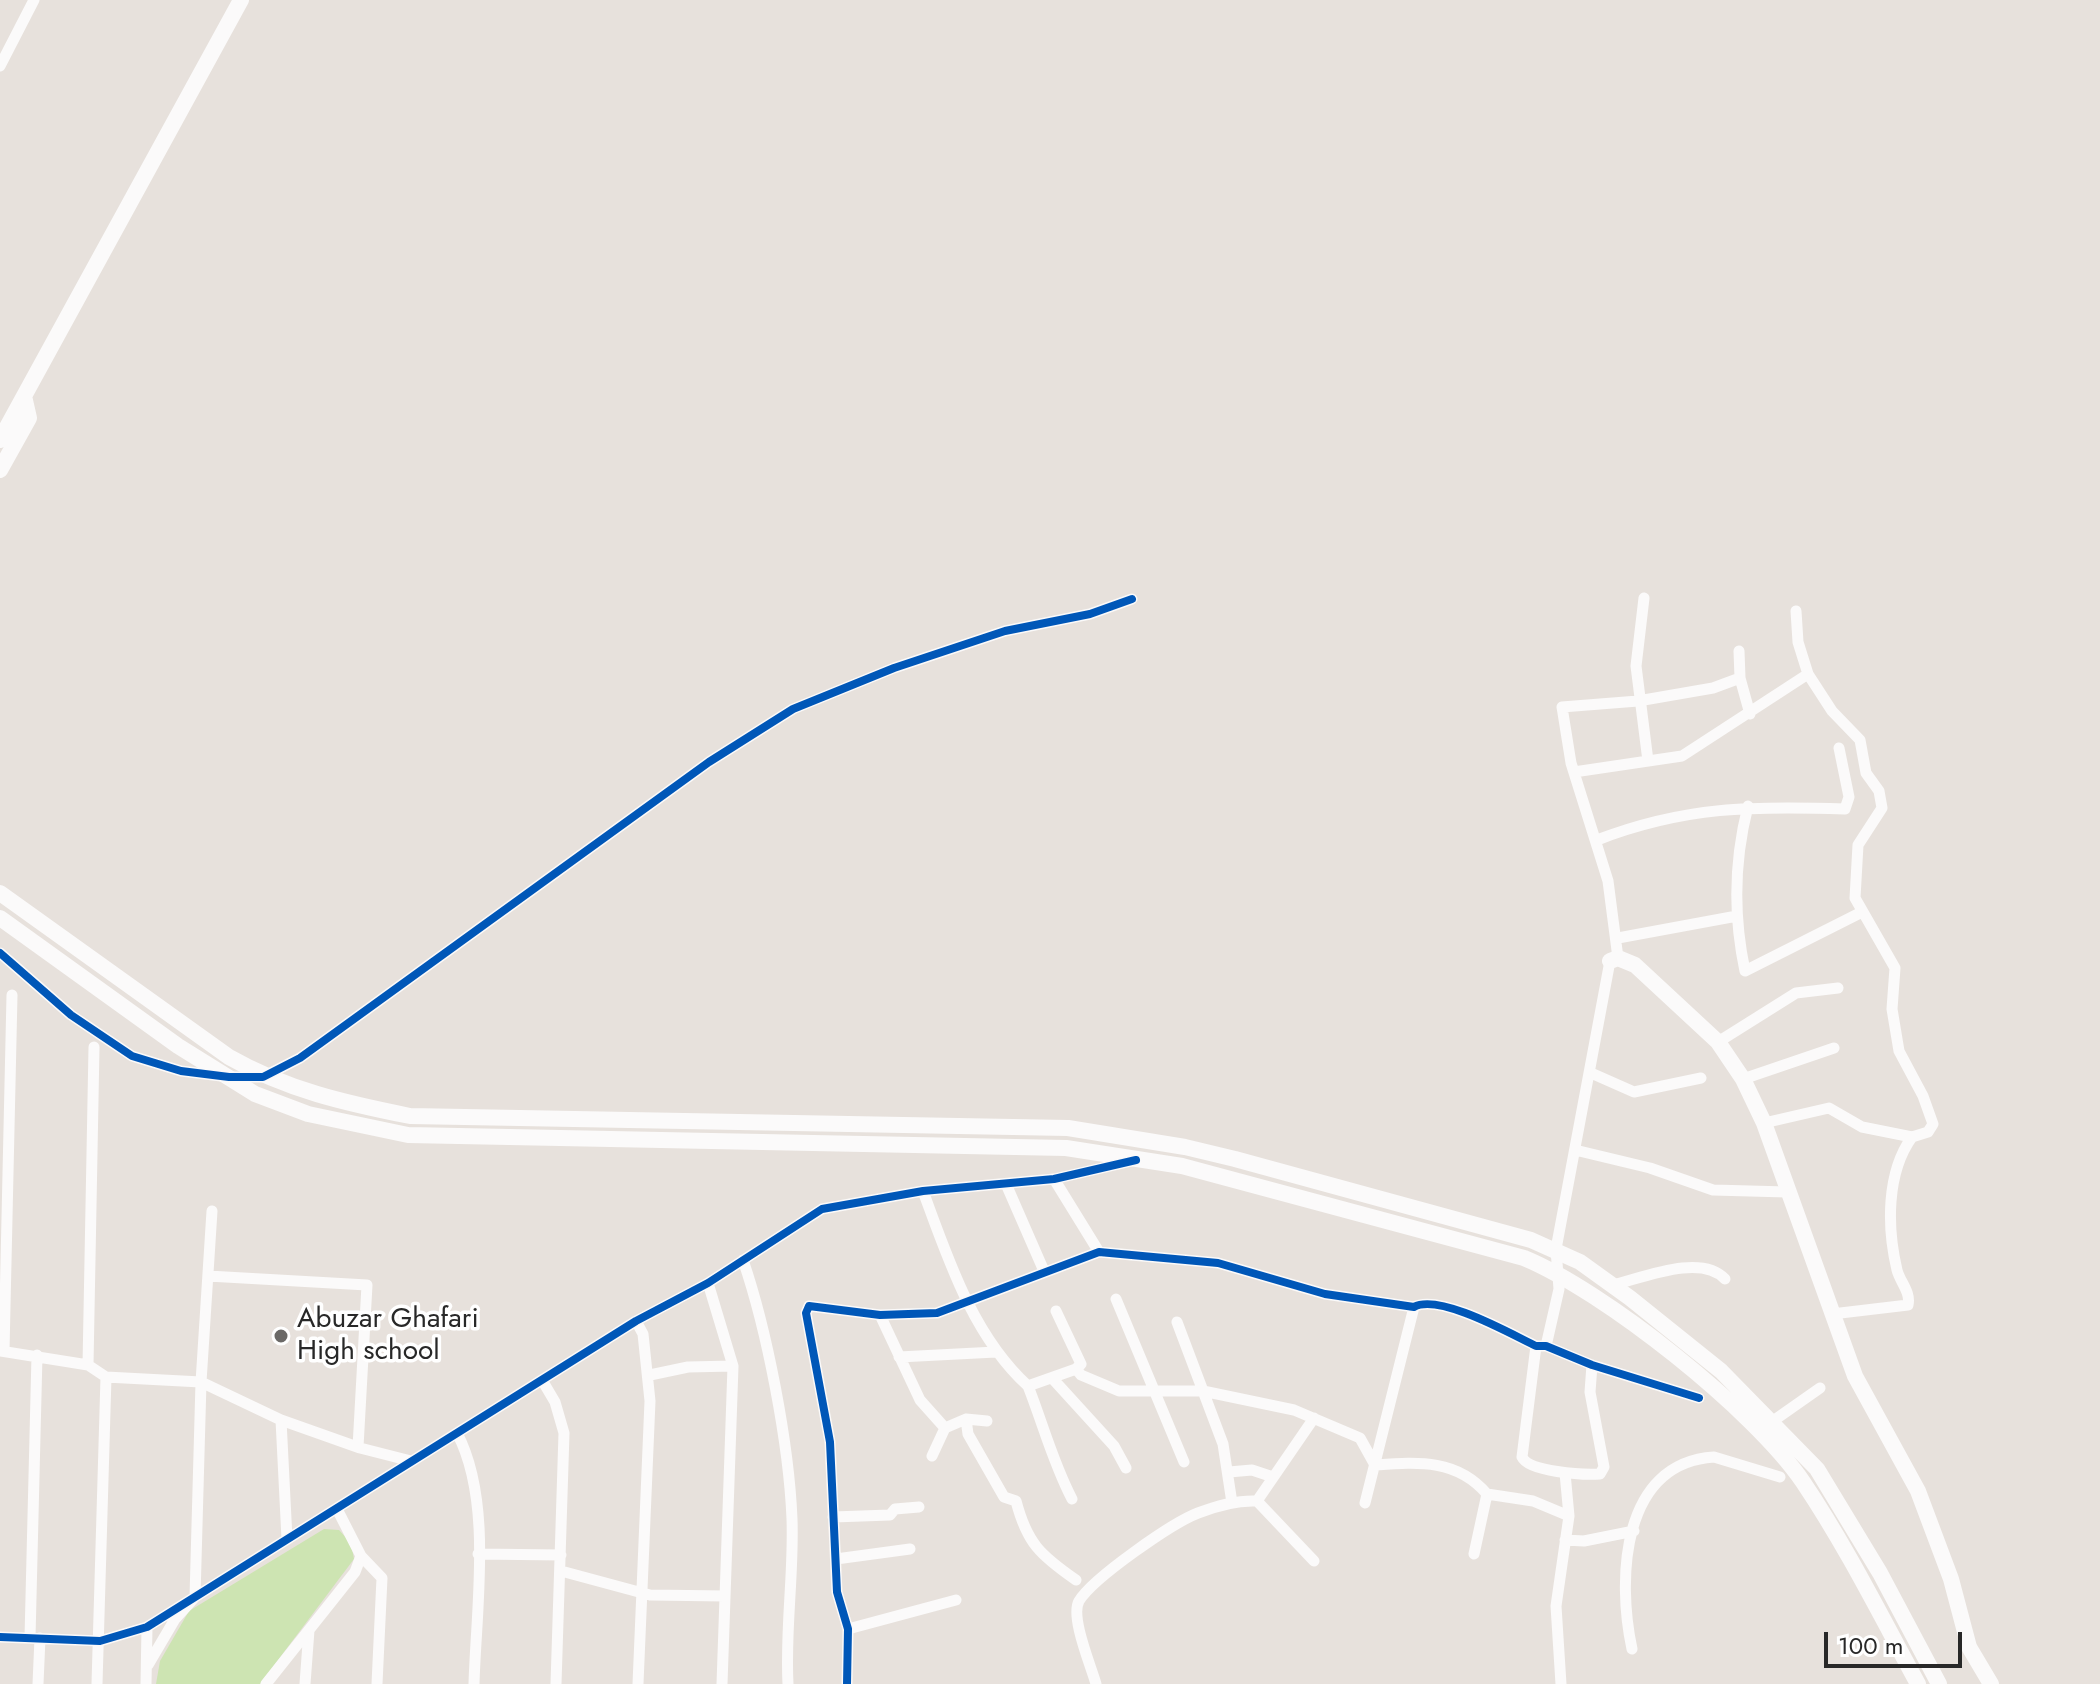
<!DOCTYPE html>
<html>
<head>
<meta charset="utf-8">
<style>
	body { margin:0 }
	#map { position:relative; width:2100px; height:1684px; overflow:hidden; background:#e7e1dc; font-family:Jost,sans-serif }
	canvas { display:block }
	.scale { position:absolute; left:1824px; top:1632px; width:138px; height:36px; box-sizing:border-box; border:4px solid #282828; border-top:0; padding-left:10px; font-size:24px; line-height:28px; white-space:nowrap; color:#282828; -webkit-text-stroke:6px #fff; paint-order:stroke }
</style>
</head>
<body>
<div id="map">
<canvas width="2100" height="1684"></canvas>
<div class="scale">100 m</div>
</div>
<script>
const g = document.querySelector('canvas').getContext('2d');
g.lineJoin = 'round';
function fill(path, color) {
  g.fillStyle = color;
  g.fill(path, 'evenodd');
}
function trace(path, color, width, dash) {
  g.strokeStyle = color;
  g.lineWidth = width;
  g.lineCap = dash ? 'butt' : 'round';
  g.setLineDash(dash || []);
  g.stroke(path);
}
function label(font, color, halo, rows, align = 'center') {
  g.font = font + ' Jost,sans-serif';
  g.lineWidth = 7;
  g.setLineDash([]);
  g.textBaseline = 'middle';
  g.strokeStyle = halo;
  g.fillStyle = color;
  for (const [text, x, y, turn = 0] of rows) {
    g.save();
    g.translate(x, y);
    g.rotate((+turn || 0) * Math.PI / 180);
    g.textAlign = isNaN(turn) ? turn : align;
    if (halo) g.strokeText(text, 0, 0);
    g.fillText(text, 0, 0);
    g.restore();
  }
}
fill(new Path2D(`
	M324 1529 339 1530 351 1543 354 1559 260 1684H156L160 1661 189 1611Z`), '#cde4b2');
trace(new Path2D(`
	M0 66 34 0
	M1644 598 1636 666 1648 761
	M1739 651 1740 678 1750 714
	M1574 772 1682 756 1808 674
	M1748 806C1734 861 1733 915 1745 971L1862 912
	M1597 840C1685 806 1753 806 1845 809L1849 797 1839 748
	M1618 938 1737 916
	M0 953 71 1015 132 1056 181 1071 229 1077H263L300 1058 709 762 793 709 894 668 1005 631 1090 614 1132 599
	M1618 958 1608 881 1571 763 1562 707 1638 701 1713 688 1740 678
	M1718 1042 1796 993 1838 988
	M1591 1073 1634 1092 1701 1078
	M1743 1079 1834 1048
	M1764 1123 1829 1108 1862 1127 1912 1137 1928 1132 1933 1124 1923 1096 1899 1051 1892 1009 1895 968 1855 898 1858 845 1882 808 1879 791 1866 773 1860 740 1832 711 1808 674 1798 642 1796 611
	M1575 1150 1650 1168 1713 1190 1787 1192
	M1054 1179 1099 1252
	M1006 1184 1044 1271
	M923 1191C948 1259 973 1336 1028 1386L1076 1369 1081 1375 1119 1391H1203L1294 1410 1360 1438 1375 1465C1419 1462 1457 1459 1487 1494L1533 1501 1569 1516
	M743 1260C767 1330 789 1444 792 1519 794 1574 785 1629 788 1684
	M208 1276 367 1285 358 1447
	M708 1283 733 1366 722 1684
	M1613 1285C1642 1278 1701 1253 1725 1279
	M1116 1299 1184 1462
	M1056 1311 1081 1364 1076 1369
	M1832 1314 1908 1305C1911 1292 1900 1282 1897 1270 1887 1228 1886 1173 1912 1137
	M880 1315 920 1400 945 1428
	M636 1321 643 1334 650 1401 638 1684
	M1177 1322 1223 1444 1232 1503
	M1536 1346 1522 1457C1529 1472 1583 1475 1600 1474L1604 1467 1590 1392 1592 1365
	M1546 1346 1559 1289 1556 1249 1610 961
	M0 1351 88 1365 106 1377 201 1382 281 1420 360 1448 411 1461
	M4 1351 12 995
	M899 1357 996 1352
	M88 1365 94 1047
	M650 1375 688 1367 733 1366
	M1052 1378 1114 1446 1126 1468
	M542 1380 555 1402 564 1433 556 1684
	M1028 1386C1043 1424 1053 1463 1072 1499
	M966 1419 968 1434 1004 1497 1016 1501C1027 1543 1040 1555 1076 1580
	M281 1420 287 1539
	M1773 1421 1820 1388
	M457 1433C493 1501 476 1608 474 1684
	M932 1456 945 1428 966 1419 987 1421
	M1229 1472 1252 1470 1273 1477
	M1257 1501 1314 1418
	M1365 1503 1414 1307
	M833 1517 890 1515 895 1509 919 1507
	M1565 1540 1584 1541 1634 1531
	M478 1554 561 1555
	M1474 1554 1487 1494
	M361 1556 382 1578 377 1684
	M836 1559 910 1549
	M561 1571 650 1595 725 1596
	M848 1629 956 1600
	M0 1637 100 1641 147 1627 636 1321 708 1283 822 1209 923 1191 1054 1179 1132 1161
	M30 1638 37 1355
	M1632 1649C1617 1579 1621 1463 1714 1457L1780 1477
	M148 1665 175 1619 195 1597 201 1382 212 1211
	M38 1684 40 1638
	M97 1684 106 1377
	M146 1684 147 1627
	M266 1684 355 1572 361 1556 337 1509
	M305 1684 309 1630
	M847 1684 848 1629 837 1592 830 1442 806 1313 809 1306 880 1315 937 1313 1099 1252 1218 1263 1325 1294 1414 1307C1439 1293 1511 1334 1536 1346H1546L1592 1365 1699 1398
	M1096 1684C1091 1666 1070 1617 1079 1601 1093 1578 1172 1523 1198 1513 1216 1506 1237 1500 1257 1501L1314 1561
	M1561 1684 1556 1606 1569 1516 1565 1473`), '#fbfafa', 11);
trace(new Path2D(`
	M0 440 241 0
	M0 470 29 418 24 396
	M0 893 229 1057C287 1090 345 1103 410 1116L1068 1128 1185 1147 1235 1159 1531 1240 1580 1262 1630 1298 1721 1371 1817 1469 1880 1573 1939 1684
	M0 918 178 1046 255 1094 308 1114 408 1135 1066 1148 1182 1166 1524 1258C1604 1291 1754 1410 1803 1482 1846 1546 1881 1616 1918 1684
	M1610 961 1618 958 1635 965 1718 1042 1743 1079 1764 1123 1855 1376 1918 1491 1951 1579 1969 1647 1991 1684`), '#fbfafa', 16);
trace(new Path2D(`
	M0 953 71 1015 132 1056 181 1071 229 1077H263L300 1058 709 762 793 709 894 668 1005 631 1090 614 1132 599
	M0 1637 100 1641 147 1627 636 1321 708 1283 822 1209 923 1191 1054 1179 1136 1160
	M847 1684 848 1629 837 1592 830 1442 806 1313 809 1306 880 1315 937 1313 1099 1252 1218 1263 1325 1294 1414 1307C1439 1293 1511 1334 1536 1346H1546L1592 1365 1699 1398`), '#0057b8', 8);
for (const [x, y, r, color] of [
	[281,1336,8,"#6b6967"]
]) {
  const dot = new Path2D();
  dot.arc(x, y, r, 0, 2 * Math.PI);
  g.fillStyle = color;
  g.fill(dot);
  trace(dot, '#fff', 3);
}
label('28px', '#282828', '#fff', [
	["Abuzar Ghafari",297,1320],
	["High school",297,1352]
], 'left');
</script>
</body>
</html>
